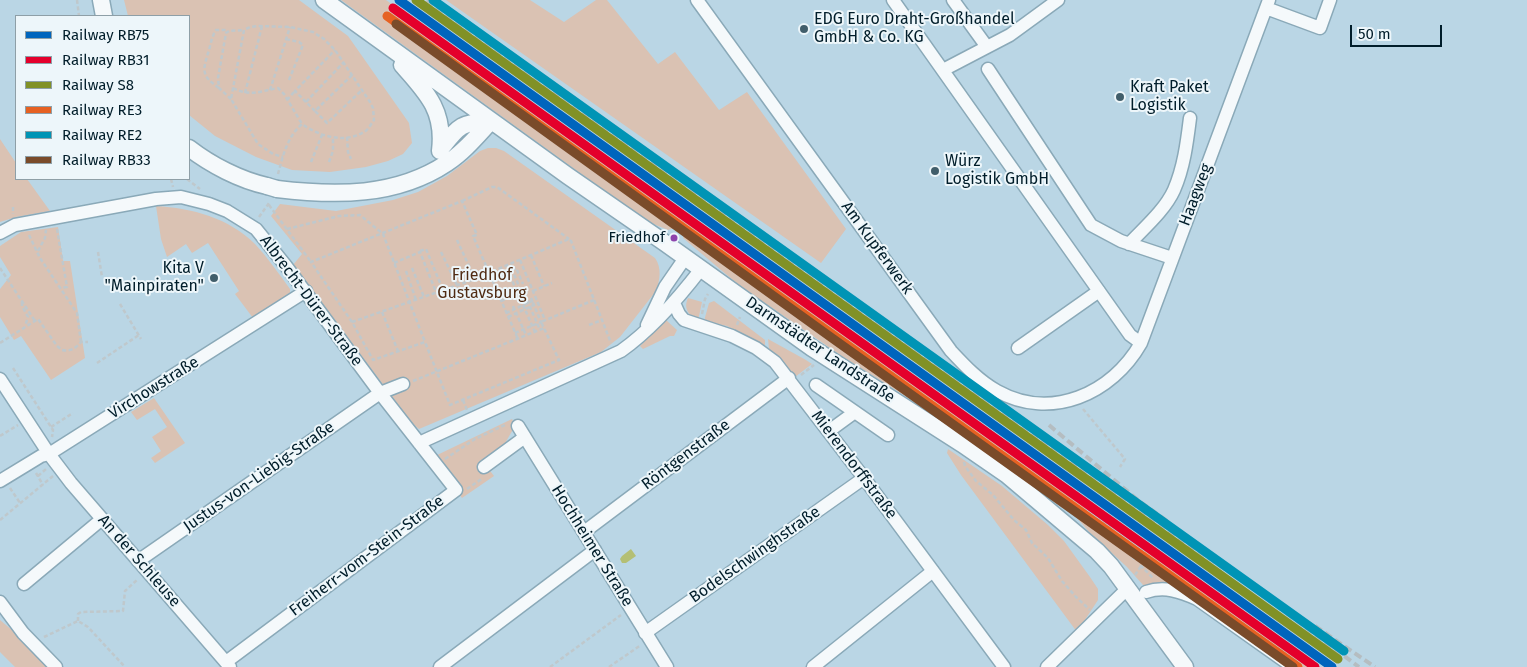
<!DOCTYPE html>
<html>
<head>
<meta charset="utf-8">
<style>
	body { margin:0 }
	#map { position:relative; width:1527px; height:667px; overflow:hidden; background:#bad6e5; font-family:"Fira Sans",sans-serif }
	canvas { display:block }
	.legend { position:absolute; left:15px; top:15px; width:175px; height:165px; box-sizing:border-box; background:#edf6fa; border:1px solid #8e9fa7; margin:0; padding:6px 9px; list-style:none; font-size:15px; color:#001d2a }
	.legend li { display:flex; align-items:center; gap:10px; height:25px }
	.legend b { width:25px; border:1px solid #8e9fa7 }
	.scale { position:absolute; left:1350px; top:25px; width:92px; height:22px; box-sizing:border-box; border:2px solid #001d2a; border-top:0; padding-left:6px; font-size:15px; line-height:18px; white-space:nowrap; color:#001d2a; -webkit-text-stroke:4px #edf6fa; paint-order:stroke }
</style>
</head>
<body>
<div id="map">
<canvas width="1527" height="667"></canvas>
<ul class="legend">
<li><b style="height:6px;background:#0065bd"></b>Railway RB75</li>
<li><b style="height:6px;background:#e4002b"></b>Railway RB31</li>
<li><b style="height:6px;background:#819126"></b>Railway S8</li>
<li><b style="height:6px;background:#e66122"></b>Railway RE3</li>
<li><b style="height:6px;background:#0094b5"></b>Railway RE2</li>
<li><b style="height:6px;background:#7a4b2a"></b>Railway RB33</li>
</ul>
<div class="scale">50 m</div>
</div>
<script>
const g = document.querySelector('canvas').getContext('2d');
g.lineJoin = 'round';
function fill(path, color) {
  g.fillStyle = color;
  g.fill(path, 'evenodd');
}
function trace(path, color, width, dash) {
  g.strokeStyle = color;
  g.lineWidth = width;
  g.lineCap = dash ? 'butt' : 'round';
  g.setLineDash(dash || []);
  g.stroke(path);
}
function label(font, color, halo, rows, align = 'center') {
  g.font = font + ' "Fira Sans",sans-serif';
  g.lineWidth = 4;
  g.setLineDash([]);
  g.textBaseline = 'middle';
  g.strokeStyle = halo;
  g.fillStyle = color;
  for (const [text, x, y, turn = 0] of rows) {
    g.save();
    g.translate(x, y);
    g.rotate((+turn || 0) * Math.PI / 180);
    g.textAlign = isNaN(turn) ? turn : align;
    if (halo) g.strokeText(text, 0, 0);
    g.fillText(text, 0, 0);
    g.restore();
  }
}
fill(new Path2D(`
	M124 0H299L348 36 409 123 412 143 403 154 388 161 366 167 330 172 292 170 256 157 215 136 189 115V16H128Z
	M341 0H386L639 184 967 419 970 420 1077 498H1081L1088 503 1084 508 1134 560 1148 549 1245 619H1251L1265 631 1312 667H1303L1206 600 1151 585H1143L1127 567 1090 533 1071 511 1036 478 843 357 778 312 740 286 683 238 684 236 674 228 668 230 646 221Z
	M446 0H530L564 22 596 0H607L658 64 675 52 719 110 747 92 846 229 821 263Z
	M0 139 16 163V179H27L50 211 16 217 0 222Z
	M488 148H496L504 151 655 258C662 268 660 280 656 291L620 337 601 352 419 429 412 423 293 265 302 254 271 216 280 204 336 211 393 200 418 192 447 176 480 151Z
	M156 206C192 208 229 218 255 244 268 258 279 274 290 289V293L253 318 235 294 239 291 208 243 192 253 186 244 167 257 161 239Z
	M58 227 63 261H70L85 358 51 380 21 336 14 340 0 317V289L11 275 0 257V246L21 232Z
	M688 298 702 302 698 321C689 315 683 309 688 298Z
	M714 301 765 340V346L727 326 704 321 709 303Z
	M666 320 677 330 674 336H670L643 349 640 346Z
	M768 339 806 360 812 364 795 377 778 357 769 349Z
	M154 398 185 443 155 463 151 458 161 451 152 437 167 427 155 409 137 420 131 412Z
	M512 419 515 426 504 445 484 463 494 476 462 498 433 457Z
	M948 449 1002 486 1048 525 1064 541 1090 577 1098 589V600L1077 632 961 475 947 453Z
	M0 620 25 641 50 667H15L0 652Z`), '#dac2b3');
fill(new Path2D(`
	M631 549 636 556 626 563H622L620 559 622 556Z`), '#b4bf74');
const minor = new Path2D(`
	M697 0 951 351C965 366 979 381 997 391 1051 421 1112 394 1141 343L1269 0
	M893 0 1130 335 1141 343
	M953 0 987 47
	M1266 8 1320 28 1330 0
	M988 69 1091 225 1121 241 1172 258
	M943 70 1010 35 1058 0
	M0 233 15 225 156 199 181 197 209 204 227 211 256 229 286 266 380 393 456 490 226 662
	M1129 244C1144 228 1165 210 1174 190 1184 167 1187 142 1190 118
	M674 303 679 314 684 320 732 336 756 348 775 362 864 478 1004 667
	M647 325 665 287 685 258
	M1018 348 1099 291
	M0 379 49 454 71 483 230 667
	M816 385 888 435
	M518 426 667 667
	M829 431 855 412
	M419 443 621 351C652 329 678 299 701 269
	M484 467 525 437
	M0 481 41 456 49 454 306 291
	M584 532 789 378
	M138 561 380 393 403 384
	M24 584 102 519
	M1146 592C1164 586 1180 591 1197 599L1293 667
	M0 602 23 633 56 667
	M645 633 864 478
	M440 667 595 550
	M813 667 933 571
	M1047 667 1127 589`);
const major = new Path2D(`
	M101 0 104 16
	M324 0 568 176 665 243 812 348 962 444 1007 475 1097 551 1111 566 1185 667
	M402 65C427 93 445 111 440 151
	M189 148C211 165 240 180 267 186
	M440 150C458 127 460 122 491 121
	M277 189C335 196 396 197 447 163 464 152 477 136 491 121`);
trace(minor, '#8aa9b8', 15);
trace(major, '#8aa9b8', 19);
trace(new Path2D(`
	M77 0 79 16
	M286 39 299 42 303 45 289 80
	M352 75 315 111 327 123 362 90
	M219 88C200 75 203 70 209 50 211 43 212 36 216 30H227
	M233 88C251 97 260 91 278 88L284 94 302 124
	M270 90 290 27
	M245 93 262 26
	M231 99 219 88 218 78 226 33 229 31 244 30
	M287 100 295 91
	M306 102 295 91 335 50
	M315 111 306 102 344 62
	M347 137 348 152 351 159
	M311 162 322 135
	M329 162 333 151V137
	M278 174C283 156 287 137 302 124 319 136 344 144 364 132 368 130 371 124 374 120L373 108 370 102 335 50 324 39 313 32 290 27 258 26 250 27 244 30 231 99 258 144 273 154 283 157
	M171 179 173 187
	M187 179 200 189
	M462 201 492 187H497L569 239
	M269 205 311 262
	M13 207V214
	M259 217 269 203
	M57 229 67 287 61 288
	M287 229 339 216 360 215 383 234 425 342
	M29 235 40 258 77 313 81 342
	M457 240 475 279
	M38 251 45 238 46 230
	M420 251 426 249 443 290
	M98 252 102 277
	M441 252 457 285
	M531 255 544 286
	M520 260 545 320
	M394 263 420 252 436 292
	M507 265 510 271 508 272 521 300H522L524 304
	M0 268 35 321
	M412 268 424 297
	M512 270 516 268 523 284
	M406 271 416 300
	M511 271 512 270 519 286
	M525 290 528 295
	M533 291 552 283
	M521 292 523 297
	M527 300 540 330
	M594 300 541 322 559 360 450 405 425 342 373 360 352 322 472 280 569 239 571 241 611 343
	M501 301 531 287
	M22 302V306L28 317 25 326
	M120 304 141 339
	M523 305 535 332
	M513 306 526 335
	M382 312 398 351
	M506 313 536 299
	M702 314 705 299 708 294
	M508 317 538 303
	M352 322 311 262 462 201 477 235 473 236 518 339
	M589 325 602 320
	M737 325 740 317
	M515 333 541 322 531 298
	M0 343 38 319 57 346 62 350C70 352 76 348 81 342H88
	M97 363 139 335
	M13 368 53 430 52 437
	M801 375 814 365
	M413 381 544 328
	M463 400 467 410
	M1083 409 1125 459 1120 467
	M51 427 73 413
	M0 436 18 425
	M445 459 475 439 507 424
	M964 462 965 466 976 481 993 495 1014 520 1026 530 1032 543 1048 558 1062 581 1076 597 1090 610
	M36 473 43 485
	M38 476 46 469
	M10 488 20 503
	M467 489 483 478
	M1094 507 1092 509 1139 558 1141 566 1153 578
	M0 520 53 476
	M1135 575 1141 566
	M78 621V614L81 612 123 611 125 591 138 579
	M44 637 78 621 88 627 125 667
	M550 667 621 615
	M609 667 641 645`), '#bfc8cc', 2.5, [4, 2.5]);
trace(minor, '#f5f9fb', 12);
trace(major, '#f5f9fb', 16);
trace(new Path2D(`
	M427 0 1130 505 1247 584 1359 667
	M1049 425 1139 501 1170 523
	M1315 626 1375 667`), '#b5bdc1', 4, [8, 4]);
const majorBridge = new Path2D(`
	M267 186 277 189`);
trace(majorBridge, '#8aa9b8', 19, []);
trace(majorBridge, '#f5f9fb', 16);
trace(new Path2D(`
	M399 0 1332 667`), '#0065bd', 9);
trace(new Path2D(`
	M393 8 1315 667`), '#e4002b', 9);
trace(new Path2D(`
	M416 0 1338 659`), '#819126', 9);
trace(new Path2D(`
	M387 16 1298 667`), '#e66122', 9);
trace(new Path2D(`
	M433 0 1344 651`), '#0094b5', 9);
trace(new Path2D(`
	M396 24 832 338 1293 667`), '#7a4b2a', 9);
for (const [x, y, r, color] of [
	[804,29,5,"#415e6b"],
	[1120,97,5,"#415e6b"],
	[935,171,5,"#415e6b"],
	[674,238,4.5,"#8e44ad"],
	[214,278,5,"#415e6b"]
]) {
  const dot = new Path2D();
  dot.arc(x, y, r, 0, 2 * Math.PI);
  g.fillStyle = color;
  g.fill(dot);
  trace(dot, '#edf6fa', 2);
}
label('15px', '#001d2a', '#edf6fa', [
	["Friedhof",665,238]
], 'right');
label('16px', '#001d2a', '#edf6fa', [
	["EDG Euro Draht-Großhandel",814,20],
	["GmbH & Co. KG",814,38],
	["Kraft Paket",1130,88],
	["Logistik",1130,106],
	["Würz",945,162],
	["Logistik GmbH",945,180],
	["Kita V",204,269,"right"],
	["\"Mainpiraten\"",204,287,"right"]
], 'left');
label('16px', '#001d2a', '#edf6fa', [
	["Haagweg",1196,195,-69],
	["Am Kupferwerk",877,248,54],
	["Albrecht-Dürer-Straße",311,301,53],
	["Darmstädter Landstraße",820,350,34],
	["Virchowstraße",154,388,-32],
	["Röntgenstraße",686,455,-37],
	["Mierendorffstraße",854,465,53],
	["Justus-von-Liebig-Straße",259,477,-35],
	["Hochheimer Straße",592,546,58],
	["Bodelschwinghstraße",755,555,-35],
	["Freiherr-vom-Stein-Straße",367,556,-37],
	["An der Schleuse",139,561,49]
]);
label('16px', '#502b13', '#edf6fa', [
	["Friedhof",482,276],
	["Gustavsburg",482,294]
]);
</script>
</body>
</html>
